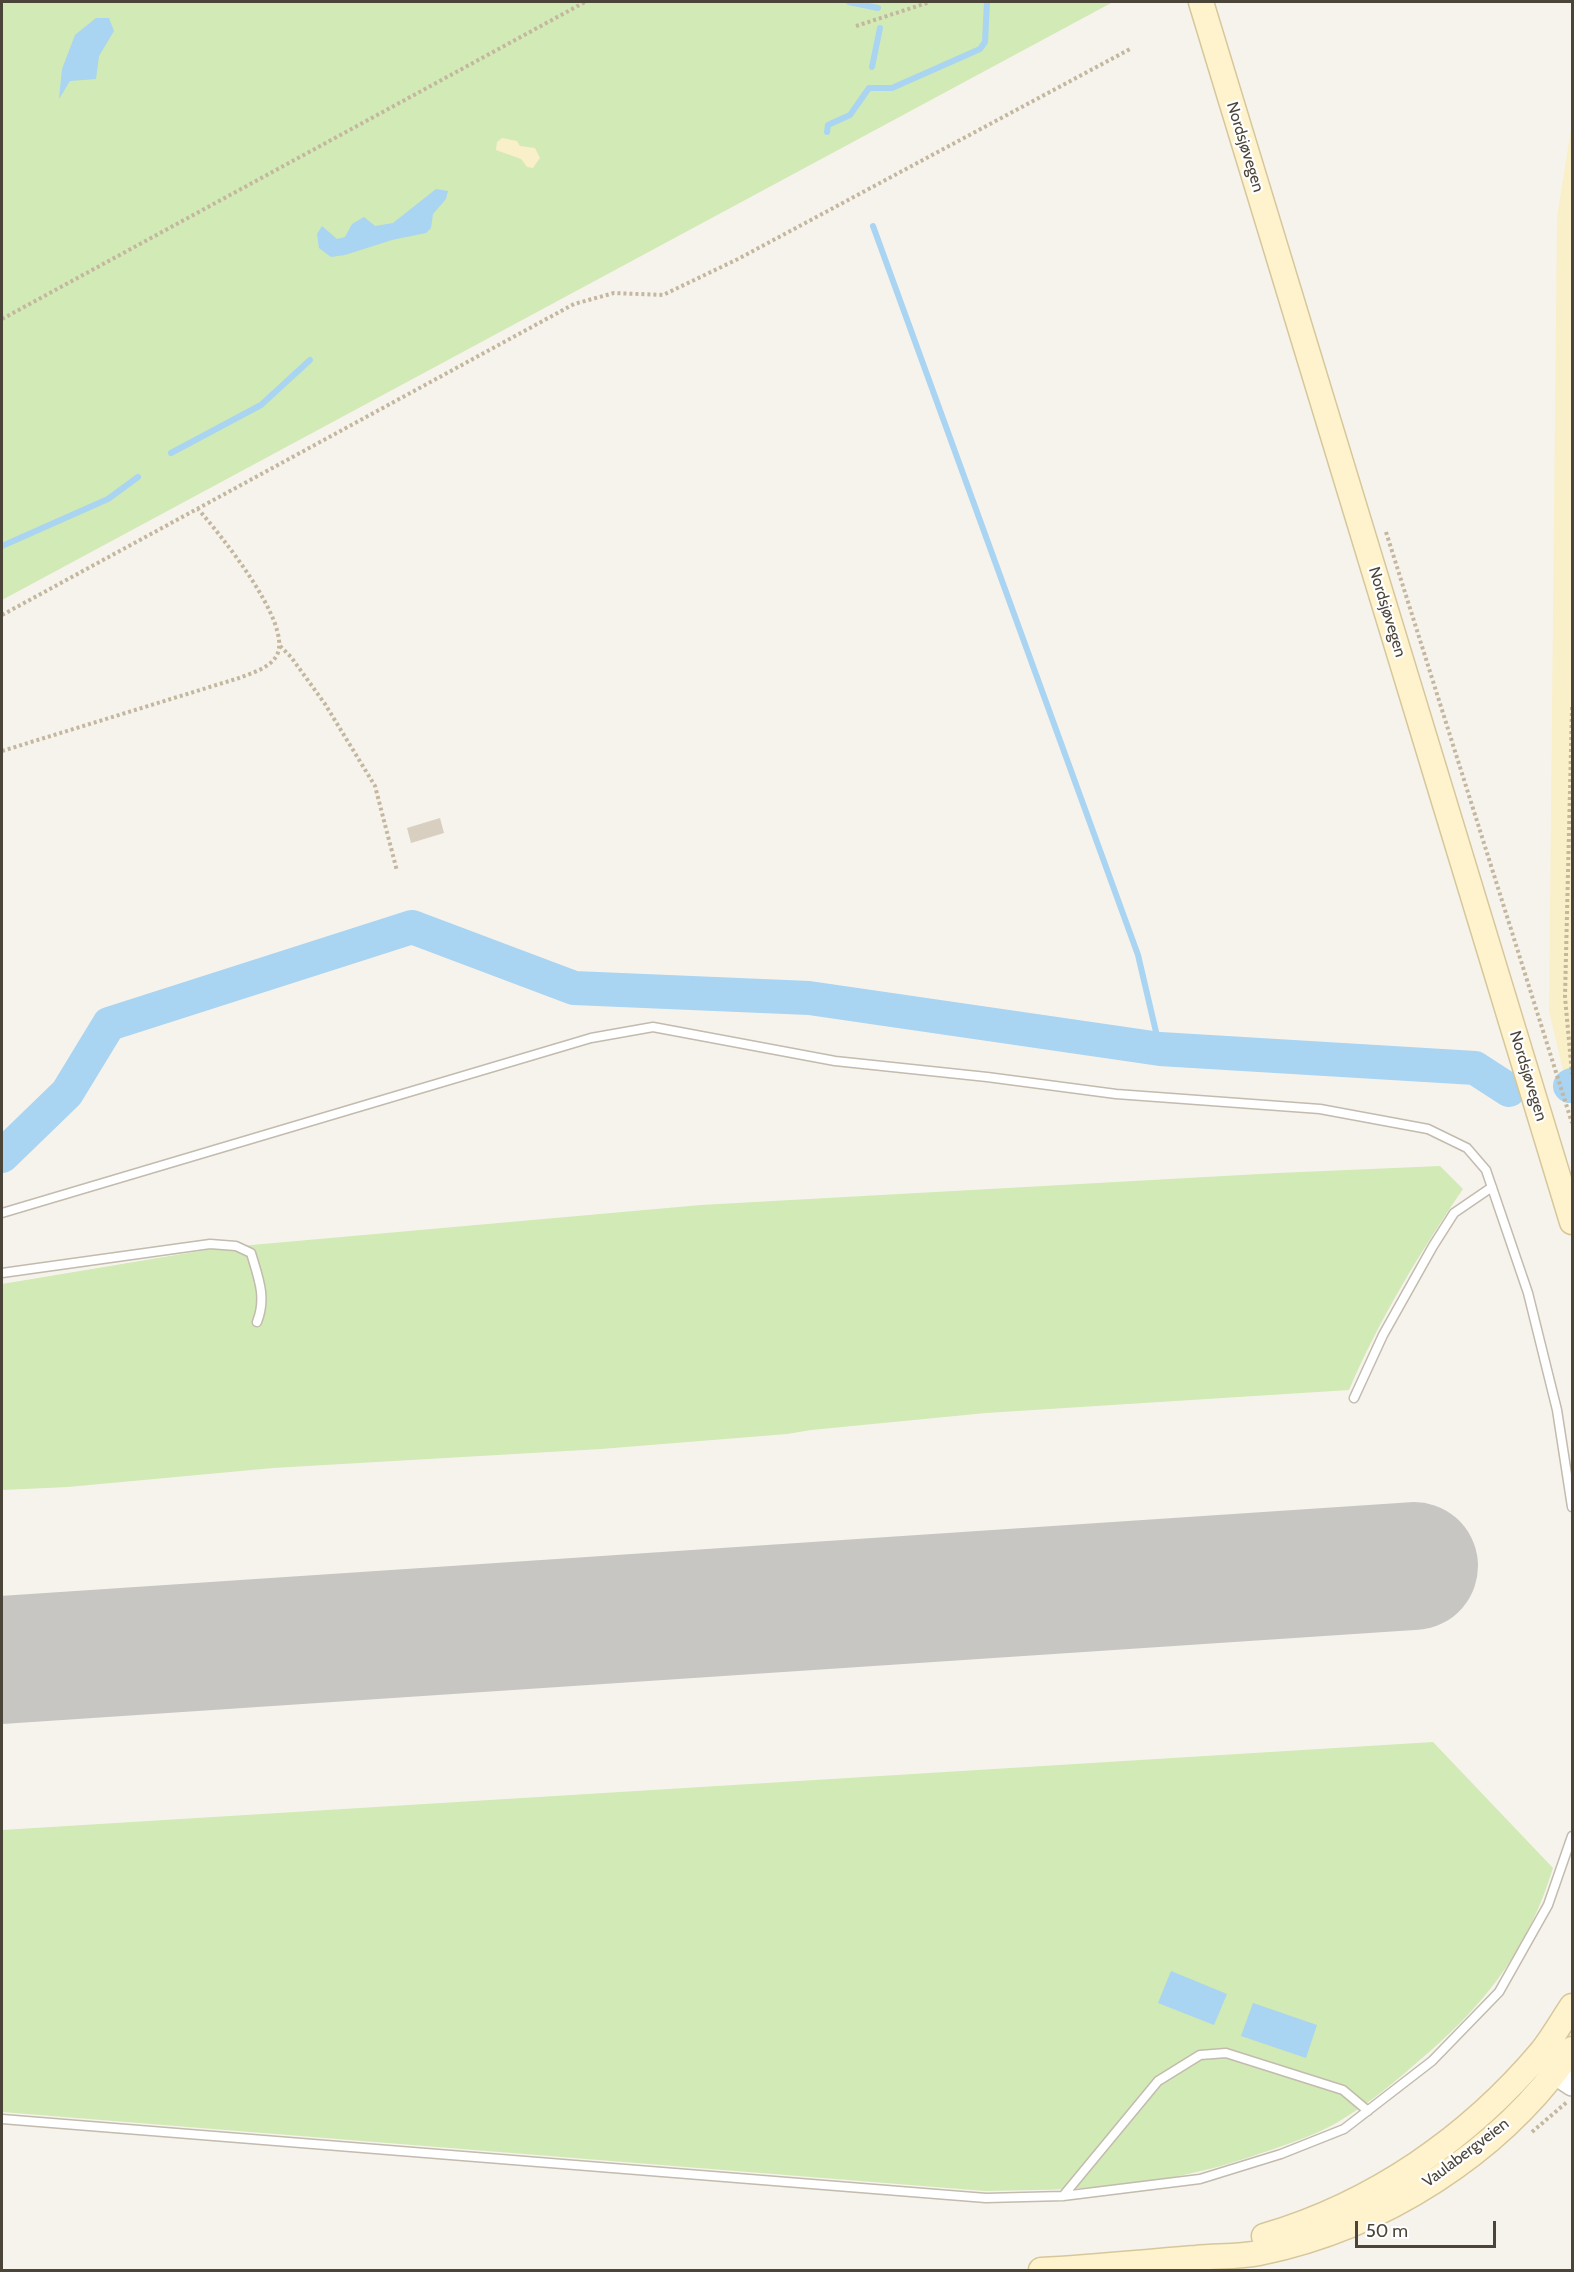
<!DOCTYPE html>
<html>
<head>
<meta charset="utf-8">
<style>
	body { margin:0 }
	#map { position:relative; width:1574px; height:2272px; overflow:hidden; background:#f6f3ec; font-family:Cabin,sans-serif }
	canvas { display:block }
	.frame { position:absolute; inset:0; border:3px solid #4b4439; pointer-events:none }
	.scale { position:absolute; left:1355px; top:2221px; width:141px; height:27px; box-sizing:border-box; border:3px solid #4b4439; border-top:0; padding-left:8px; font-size:18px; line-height:21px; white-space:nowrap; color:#4b4439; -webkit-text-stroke:4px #fff; paint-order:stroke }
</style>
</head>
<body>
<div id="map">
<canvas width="1574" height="2272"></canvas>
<div class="frame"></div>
<div class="scale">50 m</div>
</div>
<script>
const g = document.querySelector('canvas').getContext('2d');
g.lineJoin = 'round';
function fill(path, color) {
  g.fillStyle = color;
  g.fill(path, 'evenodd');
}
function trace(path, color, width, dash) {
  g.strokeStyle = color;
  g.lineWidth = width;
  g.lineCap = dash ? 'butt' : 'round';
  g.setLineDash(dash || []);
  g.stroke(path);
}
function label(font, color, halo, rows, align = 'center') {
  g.font = font + ' Cabin,sans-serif';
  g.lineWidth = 4.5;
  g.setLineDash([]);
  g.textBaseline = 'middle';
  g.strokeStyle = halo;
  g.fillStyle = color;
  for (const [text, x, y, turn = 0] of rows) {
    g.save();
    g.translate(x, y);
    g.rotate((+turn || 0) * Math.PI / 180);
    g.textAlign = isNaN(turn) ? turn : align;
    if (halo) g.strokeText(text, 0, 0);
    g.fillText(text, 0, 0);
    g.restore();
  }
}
fill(new Path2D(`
	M2 2H1113L2 600Z
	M1440 1166 1463 1189C1420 1252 1379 1320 1349 1390L986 1413 811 1430 787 1434 601 1449 273 1468 68 1487 2 1490V1284L218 1248 701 1205 1278 1173Z
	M1433 1742 1553 1868C1529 1946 1489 2000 1428 2053 1398 2079 1372 2102 1338 2122 1318 2134 1293 2142 1271 2150 1244 2159 1217 2168 1188 2174 1122 2189 1053 2190 985 2191L2 2112V1830Z`), '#d2eab5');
fill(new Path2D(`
	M1572 123V1109L1549 1011 1557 217Z
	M502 138 517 141 520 146 535 148 540 158 533 168 527 167 521 159 496 150 497 142Z`), '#f9efc9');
fill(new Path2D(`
	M96 18H109L114 31 99 56 96 79 70 81 59 99 62 69 75 35Z
	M436 189 448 191 446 199 433 214 431 228 426 233 392 240 345 255 331 257 319 248 317 234 322 226 337 239 345 237 352 224 364 217 375 226 393 223Z
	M1171 1971 1227 1994 1214 2025 1158 2003Z
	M1253 2003 1317 2025 1306 2058 1241 2036Z`), '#a9d4f2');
trace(new Path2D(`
	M849 2 878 8
	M872 67 880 28
	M827 132 828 125 850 115 869 88H892L980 49 985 42 987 2
	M873 226 1138 955 1160 1049
	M171 453 261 405 310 360
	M2 546 108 499 138 477
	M2 1148 7 1149`), '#a9d4f2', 6);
trace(new Path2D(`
	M1570 1086 1572 1085
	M2 1156 67 1093 109 1024 412 927 574 988 809 998 1160 1049 1475 1068 1509 1090`), '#a9d4f2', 34);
trace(new Path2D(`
	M2 1660 1414 1566`), '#c8c6c3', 128);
fill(new Path2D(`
	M440 818 444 833 411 843 407 828Z`), '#d8cfc1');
const service = new Path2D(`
	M2 1213 591 1038 653 1027 835 1061 987 1077 1116 1094 1320 1109 1428 1129 1467 1148 1486 1170 1528 1293 1557 1410 1572 1507
	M2 1273 210 1244 236 1246 251 1253C258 1277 267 1297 257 1322
	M1354 1398 1383 1335 1433 1246 1454 1213 1492 1187
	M2 2119 986 2198 1063 2196 1200 2179 1281 2154 1344 2129 1432 2061 1499 1992 1548 1905 1572 1836
	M1063 2196 1158 2081 1200 2055 1226 2053 1343 2090 1368 2111`);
const tertiary = new Path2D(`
	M1547 2058 1554 2073 1572 2085`);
const secondary = new Path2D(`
	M1201 2 1572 1222
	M1264 2236C1373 2204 1469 2138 1542 2051 1553 2037 1562 2021 1572 2006
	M1041 2270C1093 2267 1144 2262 1196 2258 1216 2256 1239 2257 1259 2253 1382 2228 1501 2153 1572 2049`);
trace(service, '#c2bbae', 11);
trace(tertiary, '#c2bbae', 24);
trace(secondary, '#d6c79b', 27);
trace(new Path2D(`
	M856 26 930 2
	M2 319 585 2
	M1386 532 1572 1123
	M2 615 574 304 614 293 663 295 738 259 1132 48
	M280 646 291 657 325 704 375 786 397 871
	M1572 707 1565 997 1572 1074
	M2 751 239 678C252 673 270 668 277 655 293 623 219 533 198 509
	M1532 2132 1567 2102`), '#c4b79f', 4, [3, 3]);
trace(service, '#fff', 8);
trace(tertiary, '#fff', 21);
trace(secondary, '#fff3cd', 24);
label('16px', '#4b4439', '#fff', [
	["Nordsjøvegen",1245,147,73],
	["Nordsjøvegen",1387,612,73],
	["Nordsjøvegen",1528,1076,73],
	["Vaulabergveien",1466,2153,-37]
]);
</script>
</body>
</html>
